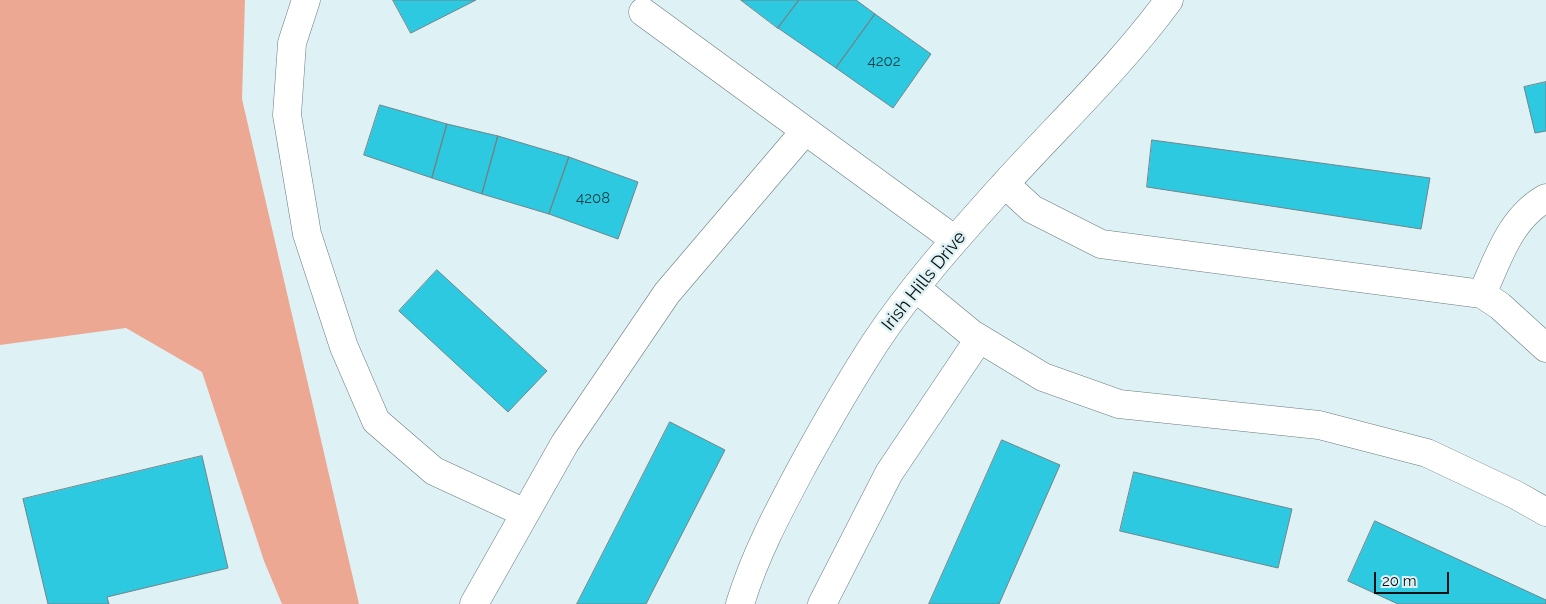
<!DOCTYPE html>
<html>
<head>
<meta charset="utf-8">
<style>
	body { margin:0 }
	#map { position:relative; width:1546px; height:604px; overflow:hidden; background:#def2f6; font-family:Raleway,sans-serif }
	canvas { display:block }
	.scale { position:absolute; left:1374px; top:572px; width:75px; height:22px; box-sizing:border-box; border:2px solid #091011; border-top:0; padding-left:6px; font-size:15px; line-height:18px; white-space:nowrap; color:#091011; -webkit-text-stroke:4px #def2f6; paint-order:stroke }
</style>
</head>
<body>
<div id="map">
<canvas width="1546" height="604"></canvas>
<div class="scale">20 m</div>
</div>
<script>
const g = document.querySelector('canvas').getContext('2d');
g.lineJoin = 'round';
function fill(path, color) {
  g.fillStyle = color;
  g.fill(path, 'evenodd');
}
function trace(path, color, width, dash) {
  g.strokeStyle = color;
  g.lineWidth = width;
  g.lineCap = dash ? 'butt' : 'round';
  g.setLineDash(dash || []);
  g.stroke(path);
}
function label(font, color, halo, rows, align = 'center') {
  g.font = font + ' Raleway,sans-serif';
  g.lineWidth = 5;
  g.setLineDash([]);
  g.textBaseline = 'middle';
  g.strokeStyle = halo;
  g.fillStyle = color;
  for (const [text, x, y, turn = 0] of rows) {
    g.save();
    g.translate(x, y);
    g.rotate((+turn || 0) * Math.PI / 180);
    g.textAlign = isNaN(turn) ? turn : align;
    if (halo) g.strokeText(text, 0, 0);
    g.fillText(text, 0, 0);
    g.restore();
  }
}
fill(new Path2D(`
	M0 0H245L242 99 359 604H282L264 561 202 372 126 328 0 345Z`), '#eda893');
const building = new Path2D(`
	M393 0H476L411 33Z
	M741 0H799L778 28Z
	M799 0H856L875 14 836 68 778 28Z
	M875 14 931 54 893 108 836 68Z
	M1546 82V131L1535 133 1524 87Z
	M380 105 447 124 432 178 364 155Z
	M447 124 498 136 482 194 432 178Z
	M498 136 569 157 549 214 482 194Z
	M1152 140 1430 178 1421 229 1147 187Z
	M569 157 638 182 618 239 549 214Z
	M437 270 547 371 508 412 399 311Z
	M670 422 725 450 646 604H577Z
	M1002 440 1060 465 999 604H929Z
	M202 456 228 568 107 597 109 604H48L23 499Z
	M1134 472 1292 509 1278 568 1120 531Z
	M1375 521 1546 600V604H1398L1348 581Z`);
fill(building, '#2dc9e1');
trace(building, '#728487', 1);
const minor = new Path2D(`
	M306 0 292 43 287 115 307 234 344 347 376 421 434 471 525 513
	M643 12 955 240
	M1005 184 1032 209 1101 244 1482 294 1500 306 1546 348
	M916 288 972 334 1043 377 1119 404 1319 425 1427 453 1516 495 1546 512
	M1482 294C1498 259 1510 218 1546 198
	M474 604 565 443 667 293 805 131
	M740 604C755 555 778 512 802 467 825 425 849 383 875 343 912 287 958 236 1003 186 1059 124 1120 67 1169 0
	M822 604 889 473 979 339`);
trace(minor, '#697a7e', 29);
trace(minor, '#fff', 28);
label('15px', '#123e45', null, [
	["4202",884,61],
	["4208",593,198]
]);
label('18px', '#091011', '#def2f6', [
	["Irish Hills Drive",924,281,-51]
]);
</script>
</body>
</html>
